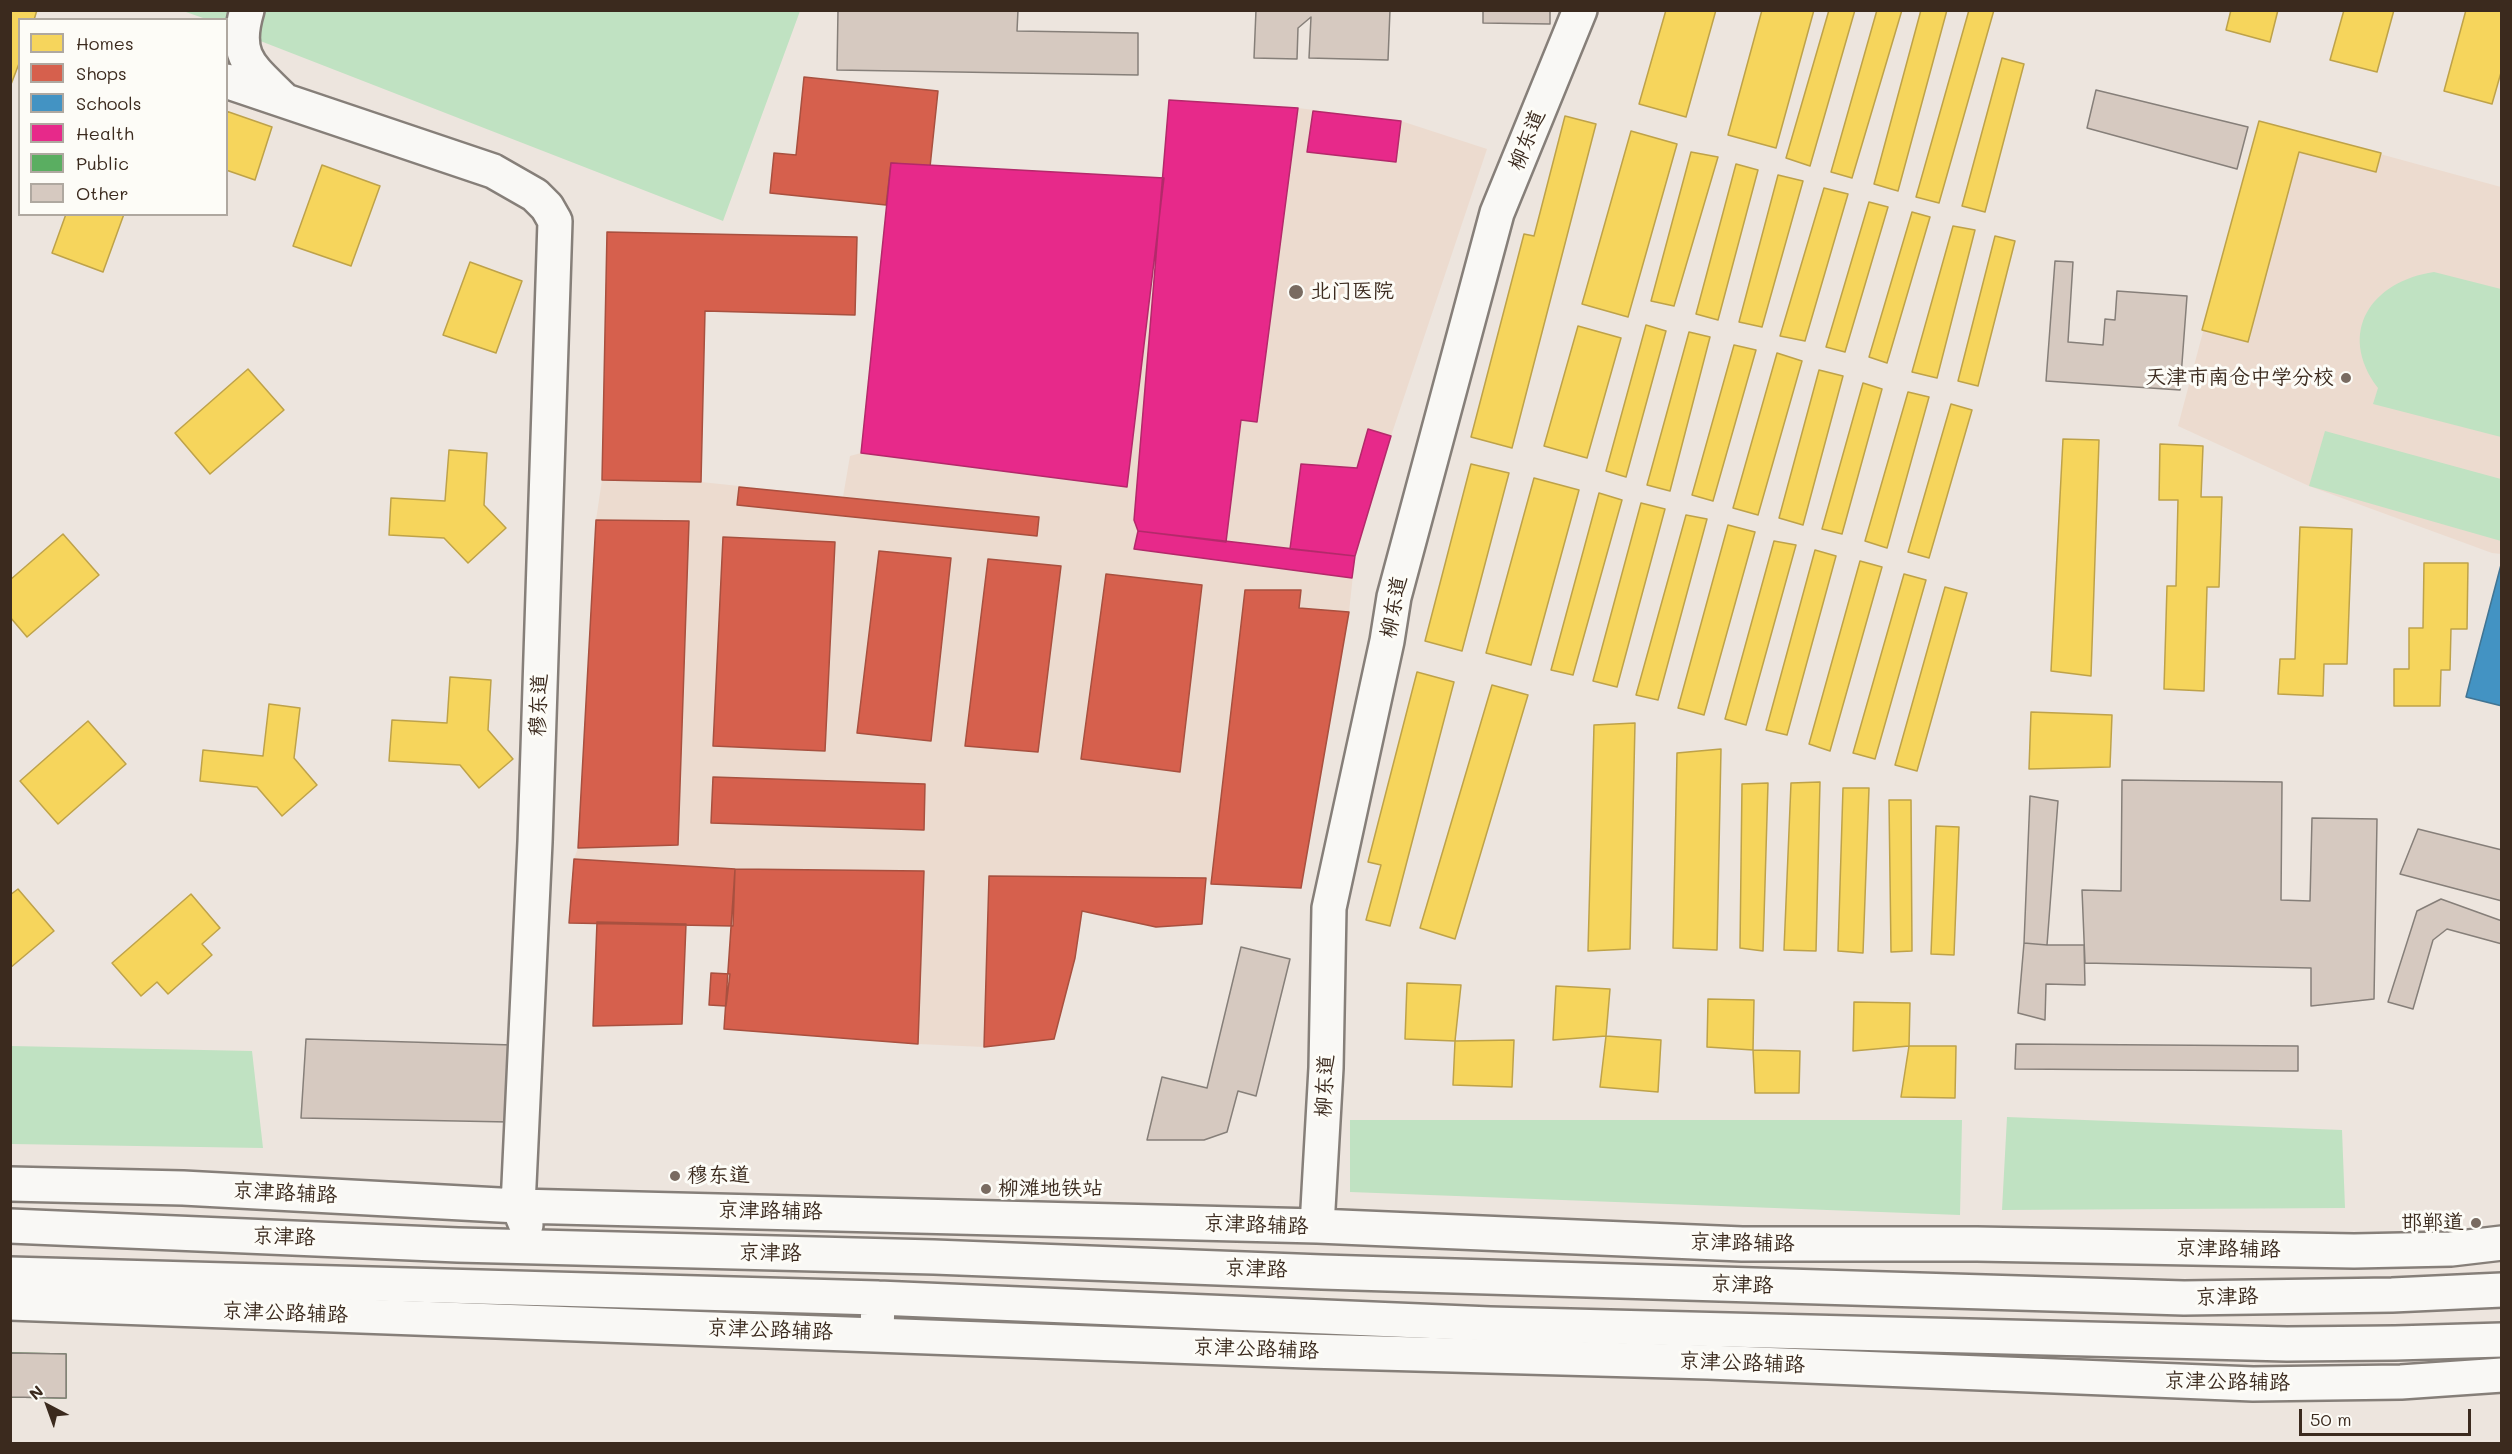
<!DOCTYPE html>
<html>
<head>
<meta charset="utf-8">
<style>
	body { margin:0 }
	#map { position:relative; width:2512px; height:1454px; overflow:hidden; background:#ede5de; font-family:Mali,sans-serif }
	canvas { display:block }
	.frame { position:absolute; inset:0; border:12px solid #3b2a1e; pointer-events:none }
	.legend { position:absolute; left:18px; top:18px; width:210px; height:198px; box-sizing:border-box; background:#fdfcf7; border:2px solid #afa8a0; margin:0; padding:8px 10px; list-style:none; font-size:18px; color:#3b2a1e }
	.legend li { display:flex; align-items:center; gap:12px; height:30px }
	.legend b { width:30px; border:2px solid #afa8a0 }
	.north { position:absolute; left:18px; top:1376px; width:60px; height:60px; -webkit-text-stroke:4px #fdfcf7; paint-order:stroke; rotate:319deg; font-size:16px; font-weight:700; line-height:24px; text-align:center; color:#3b2a1e }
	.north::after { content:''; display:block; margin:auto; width:21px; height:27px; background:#3b2a1e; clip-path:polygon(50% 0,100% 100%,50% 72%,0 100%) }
	.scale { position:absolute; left:2299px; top:1409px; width:172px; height:27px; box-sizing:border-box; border:3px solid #3b2a1e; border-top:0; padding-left:8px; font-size:18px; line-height:21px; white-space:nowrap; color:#3b2a1e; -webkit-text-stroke:4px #fdfcf7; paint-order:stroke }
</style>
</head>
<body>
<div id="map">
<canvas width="2512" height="1454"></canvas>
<div class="frame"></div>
<ul class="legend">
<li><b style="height:16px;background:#f6d55c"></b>Homes</li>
<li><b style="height:16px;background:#d6604d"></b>Shops</li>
<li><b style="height:16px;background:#4393c3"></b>Schools</li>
<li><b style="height:16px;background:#e7298a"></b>Health</li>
<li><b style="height:16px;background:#5aae61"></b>Public</li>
<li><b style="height:16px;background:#d6c9c0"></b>Other</li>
</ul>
<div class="north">N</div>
<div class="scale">50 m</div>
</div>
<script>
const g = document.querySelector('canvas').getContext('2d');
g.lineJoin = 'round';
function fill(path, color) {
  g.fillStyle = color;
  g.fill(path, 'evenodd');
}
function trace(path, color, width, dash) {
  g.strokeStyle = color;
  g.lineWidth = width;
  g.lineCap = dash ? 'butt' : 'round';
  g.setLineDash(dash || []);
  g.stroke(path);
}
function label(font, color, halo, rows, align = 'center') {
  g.font = font + ' Mali,"LXGW WenKai TC",sans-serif';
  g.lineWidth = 6;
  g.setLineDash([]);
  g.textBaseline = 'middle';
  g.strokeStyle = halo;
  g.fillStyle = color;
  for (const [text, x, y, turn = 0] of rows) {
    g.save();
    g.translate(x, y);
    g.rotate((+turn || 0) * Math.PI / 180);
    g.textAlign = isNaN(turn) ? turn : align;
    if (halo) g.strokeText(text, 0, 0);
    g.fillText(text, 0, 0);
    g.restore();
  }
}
fill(new Path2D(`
	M1169 100 1298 108 1401 121 1487 149 1391 436 1355 556 1349 612 1301 888 1211 884 1206 878 1156 927 1082 911 1075 958 1054 1039 984 1047 918 1044 724 1029 732 926 569 923 574 859 578 848 596 520 602 480 701 482 843 497 850 456 861 453 891 163 1162 178Z
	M2259 121 2501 187V554L2492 553 2309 486 2178 426Z`), '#ecdbcf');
fill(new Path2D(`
	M183 11H800L723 221 227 28 226 20 206 19Z
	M2434 272 2501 289V437L2373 404 2378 388C2336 332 2372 281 2434 272Z
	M2325 431 2501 479V541L2309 486Z
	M11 1046 252 1051 263 1148 11 1144Z
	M2007 1117 2342 1130 2345 1208 2002 1210Z
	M1350 1120H1962L1960 1215 1350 1192Z`), '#c0e2c2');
const homes = new Path2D(`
	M10 10H37L34 20H20V61L10 87Z
	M1666 10H1716L1686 117 1639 104Z
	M1762 10H1814L1776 148 1728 135Z
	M1829 10H1855L1810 166 1786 158Z
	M1877 10H1902L1852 178 1831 172Z
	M1921 10H1947L1898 191 1874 184Z
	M1969 10H1994L1939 203 1916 197Z
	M2231 10H2278L2270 42 2226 30Z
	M2344 10H2394L2377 72 2330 60Z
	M2466 10H2502V69L2492 104 2444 91Z
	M2002 58 2024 64 1985 212 1962 206Z
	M226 111 272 127 255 180 226 170Z
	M1565 116 1596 124 1512 448 1471 437 1524 234 1534 236Z
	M2259 121 2381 153 2376 172 2299 152 2248 342 2202 330Z
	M1631 131 1677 144 1628 317 1582 304Z
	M1691 152 1718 157 1674 306 1651 301Z
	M1736 164 1758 170 1718 320 1696 314Z
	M322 165 380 186 351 266 293 246Z
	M1778 175 1803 181 1762 327 1739 322Z
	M1824 188 1848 194 1805 341 1780 336Z
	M1869 202 1888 207 1845 352 1826 347Z
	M1912 212 1930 217 1887 363 1869 357Z
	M66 214H124L103 272 52 253Z
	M1953 226 1975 230 1937 378 1912 372Z
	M1995 236 2015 241 1978 386 1958 381Z
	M470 262 522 281 496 353 443 335Z
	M1646 325 1666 331 1626 477 1606 471Z
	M1578 326 1621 338 1587 458 1544 446Z
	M1689 332 1710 337 1670 491 1647 485Z
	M1734 345 1756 350 1713 501 1692 495Z
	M1777 353 1802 361 1758 515 1733 508Z
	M248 369 284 410 210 474 175 433Z
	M1819 370 1843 376 1803 525 1779 518Z
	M1863 383 1882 389 1842 534 1822 529Z
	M1908 392 1929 397 1887 548 1865 541Z
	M1951 404 1972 410 1929 558 1908 552Z
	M2063 439 2099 440 2091 676 2051 671Z
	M2160 444 2203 446 2201 497H2222L2219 587H2207L2204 691 2164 689 2167 586H2176L2178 500H2159Z
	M449 450 487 453 484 505 506 528 468 563 444 538 389 535 391 498 445 501Z
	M1471 464 1509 473 1462 651 1425 641Z
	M1534 478 1579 490 1531 665 1486 653Z
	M1599 493 1622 500 1573 675 1551 670Z
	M1641 503 1665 509 1617 687 1593 681Z
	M1686 515 1707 519 1658 700 1636 695Z
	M1728 525 1755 532 1704 715 1678 708Z
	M2300 527 2352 529 2347 664H2324L2323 696 2278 694 2280 659H2295Z
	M63 534 99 575 27 637 10 617V580Z
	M1774 541 1796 545 1746 725 1725 719Z
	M1815 550 1836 556 1787 735 1766 730Z
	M1860 561 1882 567 1830 751 1809 744Z
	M2424 563H2468L2467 629H2451L2450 670H2441L2440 706H2394V669H2409V628H2423Z
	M1904 574 1926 580 1875 759 1853 753Z
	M1945 587 1967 593 1917 771 1895 765Z
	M1417 672 1454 682 1390 926 1366 920 1381 865 1368 862Z
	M450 677 491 680 488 730 513 759 479 788 460 765 389 761 392 720 447 723Z
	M1492 685 1528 695 1455 939 1420 928Z
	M269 704 300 708 294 758 317 785 282 816 257 787 200 781 203 750 263 756Z
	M2031 712 2112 715 2110 767 2029 769Z
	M88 721 126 764 58 824 20 781Z
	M1635 723 1630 949 1588 951 1594 725Z
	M1721 749 1717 950 1673 948 1677 753Z
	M1820 782 1816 951 1784 950 1791 783Z
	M1768 783 1763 951 1740 948 1742 784Z
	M1843 788H1869L1863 953 1838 951Z
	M1889 800H1911L1912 951 1891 952Z
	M1936 826 1959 827 1954 955 1931 954Z
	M18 889 54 931 10 968V895Z
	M191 894 220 928 202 944 212 955 168 994 157 982 141 996 112 963Z
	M1407 983 1461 985 1455 1041 1405 1039Z
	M1556 986 1610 989 1606 1036 1553 1040Z
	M1708 999 1754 1000 1753 1050 1707 1047Z
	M1854 1002 1910 1003 1909 1046 1853 1051Z
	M1606 1036 1661 1040 1658 1092 1600 1087Z
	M1514 1040 1512 1087 1453 1085 1455 1041Z
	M1909 1046H1956L1955 1098 1901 1097Z
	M1753 1050 1800 1051 1799 1093H1755Z`);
fill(homes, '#f6d55c');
trace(homes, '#bea249', 1.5);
const shops = new Path2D(`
	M804 77 938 91 930 167 891 163 886 205 770 193 774 153 796 155Z
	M607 232 857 237 855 315 705 311 701 482 602 480Z
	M739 487 1039 517 1037 536 737 505Z
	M596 520 689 521 678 845 578 848Z
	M723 537 835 542 825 751 713 746Z
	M879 551 951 558 931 741 857 733Z
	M988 559 1061 566 1038 752 965 746Z
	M1106 574 1202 585 1180 772 1081 759Z
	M1245 590H1301L1299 608 1349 612 1301 888 1211 884Z
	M713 777 925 784 924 830 711 823Z
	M574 859 735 869 733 926 569 923Z
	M735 869 924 871 918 1044 724 1029Z
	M989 876 1206 878 1202 924 1156 927 1082 911 1075 958 1054 1039 984 1047Z
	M597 922 686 924 682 1024 593 1026Z
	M711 973 730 974 726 1006 709 1005Z`);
fill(shops, '#d6604d');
trace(shops, '#a8503f', 1.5);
const schools = new Path2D(`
	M2502 561V706L2466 697Z`);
fill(schools, '#4393c3');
trace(schools, '#417492', 1.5);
const health = new Path2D(`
	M1169 100 1298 108 1257 422 1241 420 1226 542 1138 531 1134 520Z
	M1313 111 1401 121 1396 162 1307 152Z
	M891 163 1164 178 1127 487 861 453Z
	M1368 429 1391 436 1355 556 1290 549 1301 464 1357 468Z
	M1138 531 1355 556 1352 578 1134 549Z`);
fill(health, '#e7298a');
trace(health, '#b3296a', 1.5);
const public = new Path2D(`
	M10 1353 66 1354V1398L10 1397Z`);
fill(public, '#5aae61');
trace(public, '#51864d', 1.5);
const building = new Path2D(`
	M838 10H1018L1017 31 1138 33V75L837 70Z
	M1256 10H1390L1388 60 1309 58 1311 17 1298 28 1297 59 1254 58Z
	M1483 10H1550V24L1483 23Z
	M2096 90 2248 127 2237 169 2087 128Z
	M2055 261 2073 262 2068 342 2103 345 2105 319 2115 320 2117 291 2187 296 2180 390 2046 381Z
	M2122 780 2282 782 2281 900 2310 901 2312 818 2377 819 2374 999 2311 1006V968L2085 963 2082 890 2121 891Z
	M2030 796 2058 801 2047 945 2024 943Z
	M2418 829 2502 850V901L2400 874Z
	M2441 899 2502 921V944L2447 929 2433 940 2413 1009 2388 1002 2417 911Z
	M2024 943 2047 945H2084L2085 985 2046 984 2045 1020 2018 1013Z
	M1241 947 1290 959 1256 1096 1238 1091 1227 1132 1204 1140H1147L1162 1077 1207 1088Z
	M306 1039 513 1045 509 1122 301 1118Z
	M2016 1044 2298 1046V1071L2015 1069Z
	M10 1353 66 1354V1398L10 1397Z`);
fill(building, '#d6c9c0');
trace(building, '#867f79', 1.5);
const minor = new Path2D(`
	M247 10C233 57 251 67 281 97
	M226 81 493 171 535 195 547 207 555 221 535 842 518 1206 526 1225
	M10 1184 183 1188 518 1206 1317 1226 1742 1244H1977L2354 1251 2451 1249 2502 1243
	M1317 1226 1326 1068 1329 908 1387 641 1394 597 1497 213 1580 10
	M10 1303 1307 1351 1708 1362 2253 1384 2401 1382 2502 1375`);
const major = new Path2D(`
	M10 1226 458 1245 934 1257 1322 1272 2184 1298 2392 1295 2502 1290
	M10 1274 878 1298 1490 1324 2287 1344 2395 1343 2502 1340
	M877 1334 878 1298`);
trace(minor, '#867f79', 38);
trace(major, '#867f79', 38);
trace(minor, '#f9f8f5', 33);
trace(major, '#f9f8f5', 33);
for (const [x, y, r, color] of [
	[1296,292,8,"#796b61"],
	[2346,378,6,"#796b61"],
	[675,1176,6,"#796b61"],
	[986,1189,6,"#796b61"],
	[2476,1223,6,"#796b61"]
]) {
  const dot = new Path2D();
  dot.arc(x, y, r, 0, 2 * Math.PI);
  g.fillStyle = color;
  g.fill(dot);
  trace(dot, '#fdfcf7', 2);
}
label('21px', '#3b2a1e', '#fdfcf7', [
	["柳东道",1527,140,-68],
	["柳东道",1394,607,-79],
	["穆东道",539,705,-88],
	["柳东道",1325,1086,-87],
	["京津路辅路",285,1193,3],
	["京津路辅路",770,1211,1],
	["京津路辅路",1256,1225,2],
	["京津路",284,1237,2],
	["京津路辅路",1742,1243,1],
	["京津路辅路",2228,1249,1],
	["京津路",770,1253,1],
	["京津路",1256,1269,2],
	["京津路",1742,1285,2],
	["京津路",2227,1297,-1],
	["京津公路辅路",285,1313,2],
	["京津公路辅路",770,1330,2],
	["京津公路辅路",1256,1349,2],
	["京津公路辅路",1742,1363,2],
	["京津公路辅路",2227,1382,1]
]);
label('21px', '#3b2a1e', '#fdfcf7', [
	["北门医院",1310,292],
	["天津市南仓中学分校",2334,378,"right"],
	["穆东道",687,1176],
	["柳滩地铁站",998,1189],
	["邯郸道",2464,1223,"right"]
], 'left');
</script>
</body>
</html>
